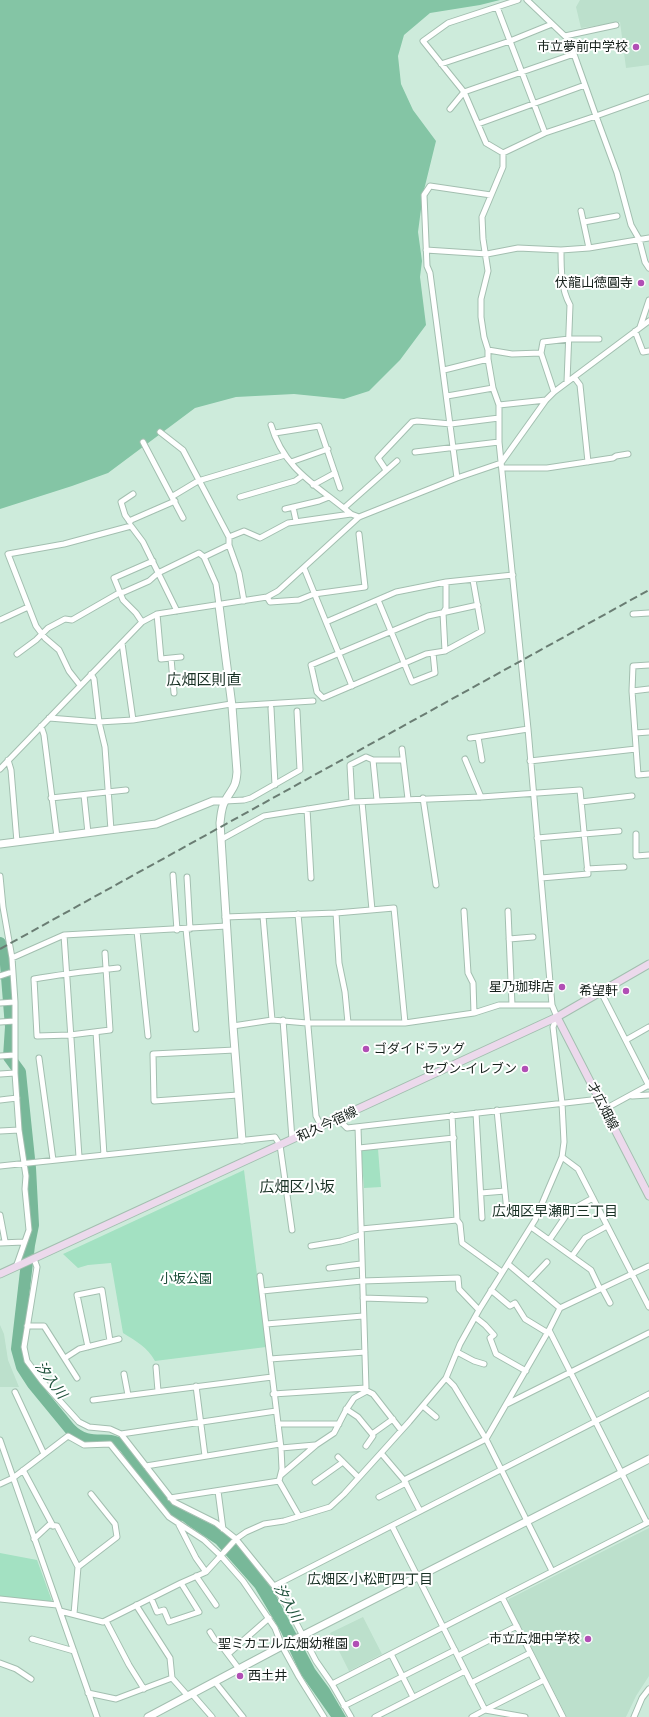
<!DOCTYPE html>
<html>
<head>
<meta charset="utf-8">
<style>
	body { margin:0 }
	canvas { display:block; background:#cdebdb }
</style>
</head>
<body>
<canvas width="649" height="1717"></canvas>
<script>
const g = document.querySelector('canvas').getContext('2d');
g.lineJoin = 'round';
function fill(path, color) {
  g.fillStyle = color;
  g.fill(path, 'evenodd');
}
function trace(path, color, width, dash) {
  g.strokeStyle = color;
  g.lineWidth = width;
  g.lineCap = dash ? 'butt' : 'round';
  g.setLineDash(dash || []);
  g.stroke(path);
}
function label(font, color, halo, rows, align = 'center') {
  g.font = font + ' Ubuntu,"Noto Sans JP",sans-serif';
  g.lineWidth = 4;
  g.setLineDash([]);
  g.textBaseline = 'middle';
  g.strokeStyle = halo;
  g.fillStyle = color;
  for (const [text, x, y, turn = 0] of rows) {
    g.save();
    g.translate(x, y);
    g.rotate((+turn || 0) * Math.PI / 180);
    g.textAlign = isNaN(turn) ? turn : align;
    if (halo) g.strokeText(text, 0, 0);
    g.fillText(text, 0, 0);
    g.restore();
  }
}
fill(new Path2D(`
	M580 0H649V65L626 68 620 22 581 28 576 7Z
	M0 1325 4 1334 8 1360 19 1387H0Z
	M649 1528V1676L636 1696 626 1717H567L508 1602 509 1599Z
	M363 1617 382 1654 349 1671 330 1633Z`), '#bce0cc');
fill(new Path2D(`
	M378 1149 381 1187 364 1188 361 1150Z
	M244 1170 266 1347 155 1361C147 1347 136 1341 123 1333L111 1263 88 1265 78 1268 63 1254Z
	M0 1553 37 1560 52 1601 49 1603 0 1597Z`), '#a3e1c2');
fill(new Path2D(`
	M0 0H500L480 5 430 13 404 35 398 56 401 84 413 110 436 141 423 194 418 232 422 261 420 277 426 325 400 360 369 391 344 399 294 394 236 397 195 408 108 473 72 486 0 509Z`), '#84c5a5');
fill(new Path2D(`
	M158 1485 175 1506 217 1527 238 1545 273 1590 315 1669 329 1688 346 1717H331L300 1673 281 1632 255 1588 216 1544 189 1526 171 1512Z`), '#78b899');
trace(new Path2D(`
	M0 943 5 952 11 1027 9 1057 20 1072 21 1082 30 1168 33 1225 29 1245 17 1349 22 1367 33 1384 70 1429C90 1449 107 1434 124 1446L167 1504 180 1515`), '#78b899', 12);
const minor = new Path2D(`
	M518 0 448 23 423 41 464 92 486 143 503 153 545 133 596 116 569 40 527 0
	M497 7 545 133
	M565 36 616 25
	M441 64 510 41 552 24
	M649 97 596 116 617 173 631 225 639 239 645 262 649 268
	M450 109 464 92 574 54
	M478 124 585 85
	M581 211 589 248
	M584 222 617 216
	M426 250 487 254 518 248 561 250 589 248 649 238
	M561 250C561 269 561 289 570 305L567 382
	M640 327 649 300
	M635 331 643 352 649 351
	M488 350 512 354 541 353
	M444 370 488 359
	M574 377 580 385 588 462
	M554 392 541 353 543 342 569 339H599
	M447 396 493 388
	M499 405 546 400
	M271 425C284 470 318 486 351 514L359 517
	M160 432 183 450 229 537
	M275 433 319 426 340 488
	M143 442 183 518
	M415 452 499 442
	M291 462 328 449
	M502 468H547L613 458 616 456 628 454
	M386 470 378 458 412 422 417 421 451 424 499 418
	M457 478 430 273 427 266 424 195 430 186 491 195
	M313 485 335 473
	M173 496 198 481 285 455
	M240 497 295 481 302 476
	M293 507 296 521
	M344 508 397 461
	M285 509 319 501 329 497
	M129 521 175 501
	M130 522 125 515 121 502 133 494
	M229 545 239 573 244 601
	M204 557 216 584 219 605
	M304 568 352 686
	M473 580 482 631 445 651 426 654 323 698 317 692 311 665 428 616 478 605
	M267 597 270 602 299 600 314 594 365 587 359 534
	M378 600 412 682 435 673 433 653
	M157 614 161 659 181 657
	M633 614 649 613
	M0 620 28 607
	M142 622 136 613 123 600 114 578 153 561
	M326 622 396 592 446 582 513 575
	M122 643 133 720
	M445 651 443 613 446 608V582
	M17 654 36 640 48 628 65 619 72 620 119 593 124 592 149 581 158 573 199 553 204 557 229 545V537L244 531 260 538 288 523 351 514
	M171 658 174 693
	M649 665 633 666 632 691 649 689
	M91 674 94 679 99 722 105 747 111 830
	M80 685 69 671 59 650 45 638 36 626 8 554 64 544 131 526 143 542 177 611
	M632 691 635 733
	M232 706 313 701
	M271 708 275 785
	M49 718 99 722 133 720 231 704
	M41 726 44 735 57 837
	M649 732 635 733 638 775 649 774
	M478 737 482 760
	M470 738 528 729
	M402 749 408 799
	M465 759 481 797
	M8 760 11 770 17 842
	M373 760 377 800
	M530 761 636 749
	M0 769 142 622 157 614 267 597 278 591 359 517 457 478 501 463 546 400 554 392 649 321
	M84 795 88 833
	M51 798 126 790
	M423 798 436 885
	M225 801 244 800 251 798 300 770 297 711
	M352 802 350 765 366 757 373 760H402
	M362 802 372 910
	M581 802 632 796
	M307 809 311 878
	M636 834V856L649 855
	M537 838 619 831
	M222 839 264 816 352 802 481 797 580 790 588 874 541 878
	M587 869 624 867
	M173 875 177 930
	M0 876 3 907 12 958 15 1002V1073L19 1130 26 1176 25 1189 29 1230 16 1267
	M187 877 190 929
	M464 911 468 973 473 983 474 1013
	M508 911 512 1005
	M336 913 339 963 345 992 348 1023
	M298 914 316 1116 321 1126
	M263 916 272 1020
	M225 917 336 913 394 908 405 1023
	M186 929 196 1029
	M137 931 148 1036
	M64 935 79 1157
	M509 939 533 937
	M105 953 110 1030 70 1035 37 1036 34 979C62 974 90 971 118 968
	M12 958 64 935 227 926
	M0 976 12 972
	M601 992 649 1086
	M0 1003 15 1002
	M283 1020 292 1139
	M0 1022 15 1021
	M233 1026 272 1020 307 1023H405L474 1013 499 1005H552
	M96 1032 104 1155
	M626 1040 649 1027
	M235 1050 153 1054 154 1101 238 1095
	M0 1056 15 1055
	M39 1058 53 1160
	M0 1074 15 1073
	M632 1096 649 1095
	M0 1100 17 1098
	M605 1109 649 1085
	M497 1110 507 1212
	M476 1113 482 1218
	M340 1118 343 1124 347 1128 600 1099
	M0 1131 19 1130
	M359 1148 454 1138
	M562 1157 578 1169 649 1307
	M0 1166 275 1137 280 1145 292 1230
	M481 1193 505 1191
	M0 1215 5 1241
	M457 1220 460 1224 462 1243 502 1272
	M531 1227 591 1270 600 1289
	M361 1229 457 1220 452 1115
	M550 1239 569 1211 593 1198
	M0 1243 24 1242
	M311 1246 341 1241 360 1235
	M572 1256 585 1238 607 1226
	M34 1259 37 1267 24 1347 27 1361 42 1381 79 1422 89 1427 110 1429 121 1434 174 1502 216 1523 236 1539 274 1586 290 1611 316 1661 332 1684 351 1717
	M508 1264 560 1308
	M329 1268 361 1264
	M260 1276 281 1448 282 1469 279 1481 299 1516
	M529 1281 547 1262
	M602 1288 610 1303
	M491 1290 510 1306 515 1303 525 1319 548 1333
	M262 1291 362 1281 458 1278 459 1289 479 1310
	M363 1298 425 1300
	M475 1317 485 1325 494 1335 490 1338 496 1354 526 1371
	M266 1324 363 1316
	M27 1326H44L77 1378
	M549 1330 647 1523
	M88 1347 77 1295 102 1290 110 1341
	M457 1352 474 1361 484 1364
	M65 1358 79 1349 119 1339
	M270 1359 365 1352
	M156 1367 158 1391
	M124 1374 128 1395
	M446 1378 454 1386 486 1439 552 1571
	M196 1386 205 1456
	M15 1392 44 1454
	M273 1394 366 1388 358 1127
	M93 1400 272 1377
	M507 1404 649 1333
	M423 1406 436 1417
	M346 1409 358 1417 372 1434
	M278 1424H339
	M121 1434 276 1411
	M0 1440 97 1717
	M366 1446 373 1436 372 1434 393 1419
	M281 1448 315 1445
	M381 1453 404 1480 420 1511
	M338 1457 358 1477
	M146 1466 280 1444
	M23 1470 53 1526
	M281 1475 316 1445 334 1433 346 1410 354 1398 367 1391 373 1394 401 1430
	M404 1480 486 1439 549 1330 560 1308 649 1266
	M315 1482 343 1462
	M0 1484 13 1478 68 1436 84 1445 110 1444 169 1517 204 1540 221 1556 243 1581 275 1628 282 1646 299 1677 324 1717
	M218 1491 223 1529
	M379 1497 406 1483
	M170 1498 279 1481
	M179 1525 196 1558 206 1572
	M392 1526 485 1710 544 1680
	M34 1539 49 1525 57 1526 78 1567 117 1537 115 1524 91 1494
	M196 1576 216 1605
	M274 1586 649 1394
	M502 1597 563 1717
	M151 1598 157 1612 164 1610 169 1622 199 1612 181 1583
	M0 1599 57 1605
	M136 1605 170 1658 172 1678 188 1696
	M60 1611 103 1622 181 1583 206 1572 236 1539 246 1532 264 1524 284 1521 330 1507 344 1494 409 1422 446 1378 460 1344 479 1310 535 1220 562 1157 564 1142 562 1103 553 1027 557 1017 552 1005 528 729 499 442V405L493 388 488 359V350L484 337 481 317V299L488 271 483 239 482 217 503 167V153
	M74 1614 78 1567
	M106 1621 129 1665 144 1689
	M210 1632 215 1640 218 1641 239 1669
	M32 1639 74 1651
	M228 1654 269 1618
	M391 1654 413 1697
	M458 1656 517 1626
	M0 1663 16 1669 31 1679
	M215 1682 243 1717
	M471 1683 530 1653
	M332 1684 649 1522
	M88 1693 116 1699 172 1678
	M192 1694 212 1717
	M344 1706 455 1650
	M375 1717 465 1671
	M472 1717 485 1710 525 1717
	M634 1717 642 1698 649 1689`);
const tertiary = new Path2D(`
	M219 605 232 706 237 772C236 788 232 788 225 801 221 808 221 816 220 823L233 1026 242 1140
	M0 844 156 824 213 801H225
	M148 1717 282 1646 649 1459`);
const secondary = new Path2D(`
	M557 1017 649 1196
	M0 1274 557 1017 649 964`);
trace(minor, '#a3bfb0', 7);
trace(tertiary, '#a3bfb0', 9);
trace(secondary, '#a3bfb0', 9);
trace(minor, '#fff', 5);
trace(tertiary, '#fff', 7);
trace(secondary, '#ecd9ec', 7);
trace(new Path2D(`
	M0 949 649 590`), '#6a7d73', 2, [8, 4]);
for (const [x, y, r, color] of [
	[636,47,4,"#b14fb5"],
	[641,283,4,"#b14fb5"],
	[562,987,4,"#b14fb5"],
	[626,991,4,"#b14fb5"],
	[366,1049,4,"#b14fb5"],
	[525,1069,4,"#b14fb5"],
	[588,1639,4,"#b14fb5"],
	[356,1644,4,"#b14fb5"],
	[240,1676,4,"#b14fb5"]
]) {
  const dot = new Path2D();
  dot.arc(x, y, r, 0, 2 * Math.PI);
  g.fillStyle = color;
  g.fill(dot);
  trace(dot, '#fff', 1.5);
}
label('13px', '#16201b', '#fff', [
	["市立夢前中学校",628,47],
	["伏龍山徳圓寺",633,283],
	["星乃珈琲店",554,987],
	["希望軒",618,991],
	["ゴダイドラッグ",374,1049,"left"],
	["セブン-イレブン",517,1069],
	["市立広畑中学校",580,1639],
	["聖ミカエル広畑幼稚園",348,1644],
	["西土井",248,1676,"left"]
], 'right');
label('13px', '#16201b', '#fff', [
	["才広畑線",603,1106,63],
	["和久今宿線",327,1124,-25]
]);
label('13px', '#1a4d37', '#fff', [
	["小坂公園",186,1279]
]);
label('14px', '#193125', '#fff', [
	["広畑区早瀬町三丁目",555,1211],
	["広畑区小松町四丁目",370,1579]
]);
label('italic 14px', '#1f523c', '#fff', [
	["汐入川",51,1380,53],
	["汐入川",288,1603,61]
]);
label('15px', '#193125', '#fff', [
	["広畑区則直",204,680],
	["広畑区小坂",297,1187]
]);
</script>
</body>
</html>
